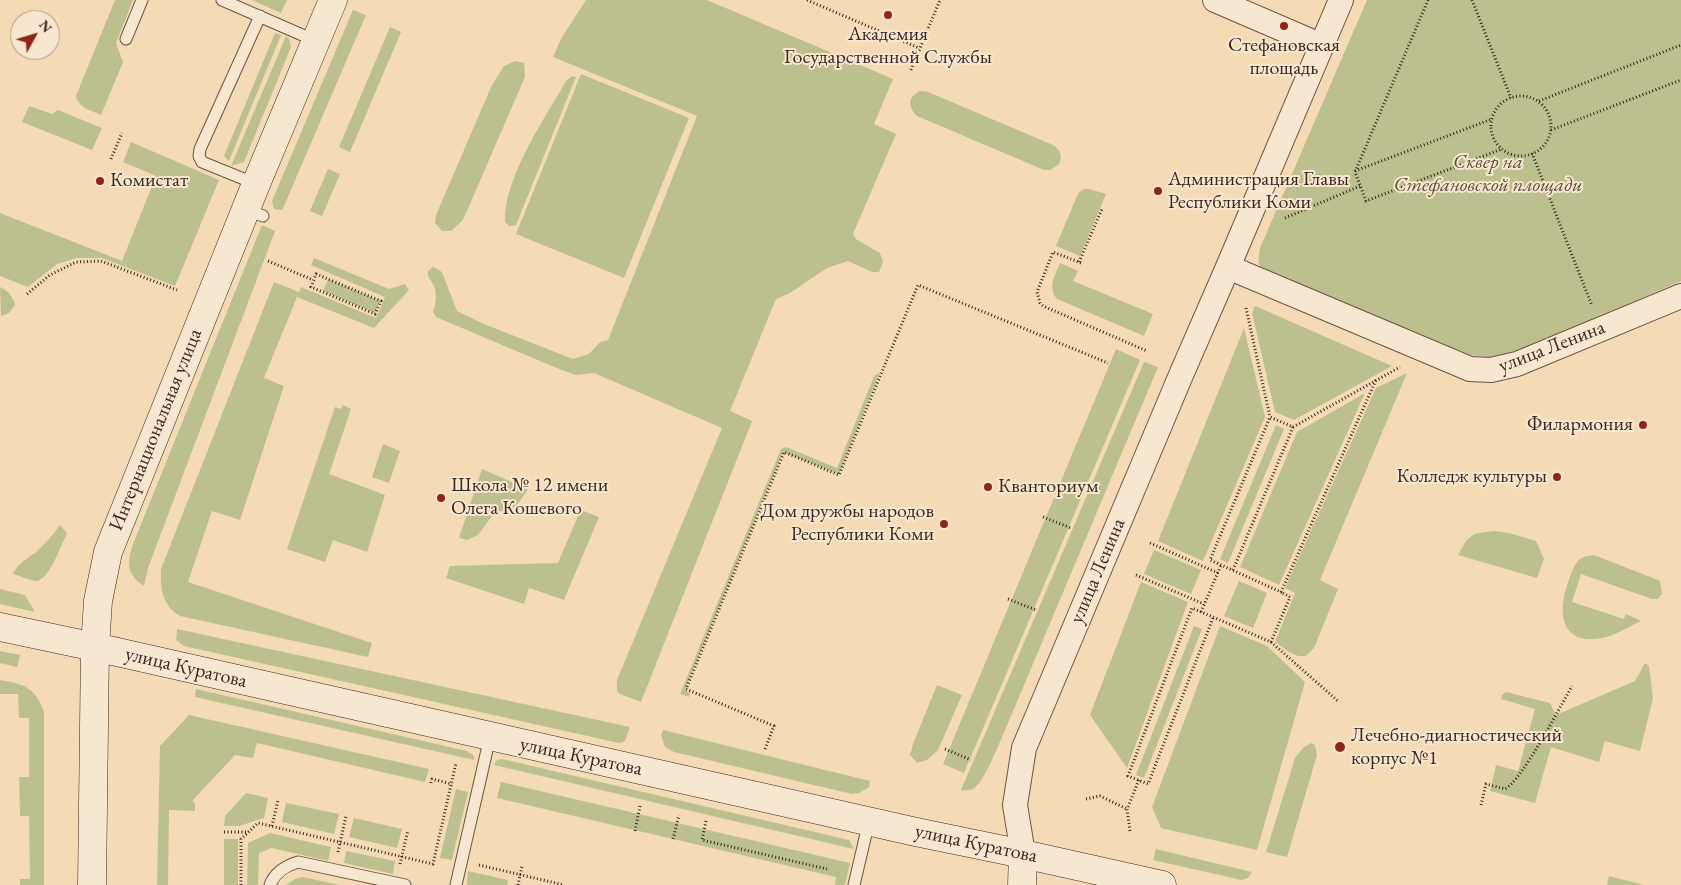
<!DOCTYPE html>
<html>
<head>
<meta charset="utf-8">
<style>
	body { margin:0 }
	#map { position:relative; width:1681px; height:885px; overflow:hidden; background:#f5dab6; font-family:"EB Garamond",serif }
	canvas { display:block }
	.north { position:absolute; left:10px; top:10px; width:50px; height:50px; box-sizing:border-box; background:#f8e7d0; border:1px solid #ac9a89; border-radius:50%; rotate:51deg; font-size:14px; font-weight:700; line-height:20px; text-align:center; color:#3a261f }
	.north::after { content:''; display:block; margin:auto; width:18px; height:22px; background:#8f2418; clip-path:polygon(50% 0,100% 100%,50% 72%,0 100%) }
</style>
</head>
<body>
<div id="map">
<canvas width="1681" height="885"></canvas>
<div class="north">N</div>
</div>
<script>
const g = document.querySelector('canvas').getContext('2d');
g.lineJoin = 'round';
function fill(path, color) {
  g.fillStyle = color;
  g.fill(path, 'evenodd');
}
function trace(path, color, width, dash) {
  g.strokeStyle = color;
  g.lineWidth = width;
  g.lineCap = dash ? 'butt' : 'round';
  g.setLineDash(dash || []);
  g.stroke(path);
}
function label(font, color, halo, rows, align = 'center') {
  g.font = font + ' "EB Garamond",serif';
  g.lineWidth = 4;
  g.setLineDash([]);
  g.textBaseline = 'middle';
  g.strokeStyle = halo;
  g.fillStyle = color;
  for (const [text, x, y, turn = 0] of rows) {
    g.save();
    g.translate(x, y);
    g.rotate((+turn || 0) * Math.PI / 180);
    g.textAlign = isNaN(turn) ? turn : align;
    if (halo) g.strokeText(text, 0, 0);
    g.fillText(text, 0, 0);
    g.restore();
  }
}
fill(new Path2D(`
	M115 0H133L116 43 123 62 101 115C91 110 78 108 76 96Z
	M252 0H287L281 13Z
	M586 0H707L893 79 874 124 896 134 853 234 856 239 880 253 883 262 879 272H872L848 261 827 268 790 293 776 299 730 411 752 421 641 702 620 694 617 691V680L722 428 594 373 576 375 559 369 436 317 433 312C436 304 437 294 434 286 431 280 427 278 428 271L433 267 442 272 457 311 484 324 573 359 589 354 600 342 608 340 697 116 553 57 562 37Z
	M1367 0H1681V281L1513 353 1493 358 1471 355 1271 276C1258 267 1257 264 1260 248Z
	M353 10 366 15 284 206 282 210 274 209 272 201Z
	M390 27 401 32 350 152 339 147Z
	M275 33 281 35 229 161 224 156Z
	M286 36 289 39 291 47 244 162 231 166Z
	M515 61 524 63 525 77 463 220 451 231H442L435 223 436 215 492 85 504 66Z
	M581 74 689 118 624 278 516 234Z
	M572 76 576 77 516 225 509 226 505 222C503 179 545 118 566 81Z
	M920 91 928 92 1053 145C1060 149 1063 156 1059 164L1050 170H1044L917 116C908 107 907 97 920 91Z
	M29 106 52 114 58 110 102 128 92 150 22 122Z
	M131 142 219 180 175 286 102 258H77L57 264 28 287 0 276V213L122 261 156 176 123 162Z
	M328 169 340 174 322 216 310 211Z
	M1084 189H1089L1106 194 1080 256 1056 246 1077 196 1079 192Z
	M262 225 275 231 148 568 144 586C126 574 127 562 133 544Z
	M314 258 389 289 405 284 409 290 374 328 297 297 264 378 284 386 240 520 212 511 188 582 372 643 368 657 180 616C162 606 160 587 161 569L274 282 299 292 301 287 376 318 385 297 311 265Z
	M1060 263 1078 271 1073 281 1153 314 1144 336 1057 299C1047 287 1055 276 1060 263Z
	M328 279 380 301 375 313 323 291Z
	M0 287C8 291 13 296 15 305L9 313 1 316Z
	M1255 306 1392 366 1294 420 1275 412 1252 313Z
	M1244 328 1265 417 1203 561 1158 541Z
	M1116 349 1140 360 964 773 943 764Z
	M1144 362 1158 367 1003 735C997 748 984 782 973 789 969 791 965 790 961 790Z
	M880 372 839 474 783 452 685 690 690 693 689 697 680 694 781 449 786 447 837 468 873 379 874 376Z
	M1407 373 1320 580 1338 589 1314 648 1306 656H1298L1289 652 1275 642 1295 593 1285 588 1376 388Z
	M1365 393 1279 585 1240 567 1297 432Z
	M343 405 351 409 329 474 385 495 367 552 333 540 325 562 287 549 335 407 341 409Z
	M1276 425 1284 429 1228 563 1220 559Z
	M383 444 400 451 389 483 372 477Z
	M482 469 528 489C517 506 516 510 495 512L478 535 467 540 459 538Z
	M581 509V510L599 517 564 600 529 588 524 604 446 578 450 566 558 563Z
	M60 525 67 533C62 543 49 581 36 581 29 580 20 576 13 574 18 563 27 559 36 552 45 544 53 535 60 525Z
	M1496 531 1509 533 1536 541 1544 559 1537 578 1458 555C1470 532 1472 534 1496 531Z
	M1154 550 1201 570 1191 594 1144 574Z
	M1594 555 1658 580 1660 582 1662 594 1658 599H1652L1581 574 1572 602 1624 619 1626 614 1641 621C1630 626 1618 634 1606 637 1561 648 1556 614 1569 580 1571 574 1574 564 1579 560 1583 556 1589 556 1594 555Z
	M1239 581 1267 593 1253 628 1224 616Z
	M1141 582 1188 602 1127 768 1090 715Z
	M0 589 25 595 35 612 0 604Z
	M1194 626 1202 629 1144 778 1136 775Z
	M1220 626 1267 646 1305 682 1257 850 1161 828 1152 807Z
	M177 629 630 727 625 741 619 743 184 646 176 640Z
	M0 651 20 655 17 667 0 663Z
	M1645 663 1649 666 1653 698 1640 751 1605 741 1599 762 1551 747 1535 803 1490 791 1496 765 1518 771 1535 709 1501 699 1502 695 1506 692 1550 703 1556 715 1635 681Z
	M0 680C24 684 35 687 44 712V885H20V879H30L29 816H20L19 777H29V718H19L18 694H0Z
	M937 685 962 695 938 750 927 760 917 763 910 755 913 744Z
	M196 689 467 751 474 756V760L195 697Z
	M189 715 429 769 425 782 257 743 253 758 235 755 192 801 195 803V811L169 810 168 885H157L160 746Z
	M663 730 870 781 869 787 859 793 852 794 674 752 665 747 661 735Z
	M1311 743 1315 745 1317 755 1287 857 1266 852 1295 758 1303 748Z
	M502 759 849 840 854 849 494 765 497 760Z
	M501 782 850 863 845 885H835L836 877 497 798Z
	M456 789 468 792 452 860 440 858Z
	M246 793 268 798 264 818 239 826H224L225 816Z
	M286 803 339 814 334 834 282 822Z
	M354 818 402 829 397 848 349 837Z
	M270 833 331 847 328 861 272 848 259 853 258 885H247L248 843Z
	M224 839H238V885H224Z
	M1156 849 1252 872 1248 878 1242 880 1153 860Z
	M346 851 395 861 393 874 344 863Z
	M468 871 508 880 507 885H467Z
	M1609 876 1644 885H1607Z
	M302 877 340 885H286L295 879Z`), '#bcc08e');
const lane = new Path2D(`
	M222 0 316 41
	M126 39 142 0
	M256 184 202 162 199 156 200 149 260 16
	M245 209 263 216
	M270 885C275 872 285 866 298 862L405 885
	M456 885 490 737
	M854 885 869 821`);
const street = new Path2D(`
	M1215 0 1322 46
	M1228 267 1470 369 1491 370 1517 364 1681 296
	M1023 854 1015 805 1024 748 1181 375 1228 267 1341 0`);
const secondary = new Path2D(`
	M0 627 95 647 916 832 1023 854 1162 885
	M92 885 95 647 98 601 108 552 256 184 333 0
	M1022 885 1023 854`);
trace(lane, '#695345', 13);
trace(street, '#695345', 26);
trace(secondary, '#3a261f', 29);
trace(new Path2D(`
	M807 0 919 48
	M1428 0 1355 172 1366 201 1502 149
	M1472 0 1511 98
	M911 70 940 0
	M1491 126a30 30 0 1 1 60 0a30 30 0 1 1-60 0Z
	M1539 101 1681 45
	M1551 130 1681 80
	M1532 153 1592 306
	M111 159 122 133
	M1355 171 1492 119
	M1285 218 1360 186
	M268 261 313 280
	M1079 262 1102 209
	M1081 263 1053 252 1037 292 1040 303 1043 306 1147 351
	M316 274 381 301 375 314 311 287Z
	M27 294 50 275 76 262 101 261 177 290
	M1246 308 1270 417
	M1293 427 1400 367
	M1043 517 1071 528
	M1150 543 1218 573
	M1233 570 1293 427 1270 417 1210 560 1281 592 1376 380
	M1136 575 1204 604
	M1008 599 1036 610
	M1201 612 1221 565
	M1213 618 1148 784 1128 776 1192 608 1271 642 1290 597 1281 592
	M1271 642 1339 702
	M765 749 774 726 686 689 784 452 839 475 918 285 1108 363
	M945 749 971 760
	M431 783 432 779 452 784
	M1086 799 1100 796 1127 809
	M1481 805 1486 784 1505 789C1522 780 1560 707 1572 686
	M706 821 702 840 827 869
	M272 826 278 800
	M635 831 640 806
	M1130 831 1127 809 1139 780
	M224 832H248
	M673 839 679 815
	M338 852 346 816
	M400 864 408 830
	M479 865 564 885
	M241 885V839L258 823 433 864 456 763
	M518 885 522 866`), '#3a261f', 3, [1, 2.5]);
trace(lane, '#f8e7d0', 11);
trace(street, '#f8e7d0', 24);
trace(secondary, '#f8e7d0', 28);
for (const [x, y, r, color] of [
	[888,15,5,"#8f2418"],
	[1284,26,5,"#8f2418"],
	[100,181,5,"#8f2418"],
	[1158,191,5,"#8f2418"],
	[1643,425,5,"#8f2418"],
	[1557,477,5,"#8f2418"],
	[988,487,5,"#8f2418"],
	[441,498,5,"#8f2418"],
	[944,524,5,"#8f2418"],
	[1340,747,6,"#8f2418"]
]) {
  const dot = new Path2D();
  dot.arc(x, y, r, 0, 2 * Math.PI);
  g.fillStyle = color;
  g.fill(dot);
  trace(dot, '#f8e7d0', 2);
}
label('20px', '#3a261f', '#f8e7d0', [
	["Академия",888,35,"center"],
	["Государственной Службы",888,58,"center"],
	["Стефановская",1284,46,"center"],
	["площадь",1284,69,"center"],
	["Администрация Главы",1168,180],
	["Республики Коми",1168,203],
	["Комистат",110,181],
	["Филармония",1633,425,"right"],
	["Колледж культуры",1547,477,"right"],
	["Школа № 12 имени",451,486],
	["Олега Кошевого",451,509],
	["Кванториум",998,487],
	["Дом дружбы народов",934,512,"right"],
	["Республики Коми",934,535,"right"],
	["Лечебно-диагностический",1351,736],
	["корпус №1",1351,759]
], 'left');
label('italic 20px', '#5a4c3b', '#f8e7d0', [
	["Сквер на",1488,163],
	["Стефановской площади",1488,186]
]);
label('20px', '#3a261f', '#f8e7d0', [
	["улица Ленина",1552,347,-21],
	["Интернациональная улица",156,430,-68],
	["улица Ленина",1098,571,-67],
	["улица Куратова",186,668,13],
	["улица Куратова",581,757,12],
	["улица Куратова",976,844,12]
]);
</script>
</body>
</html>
